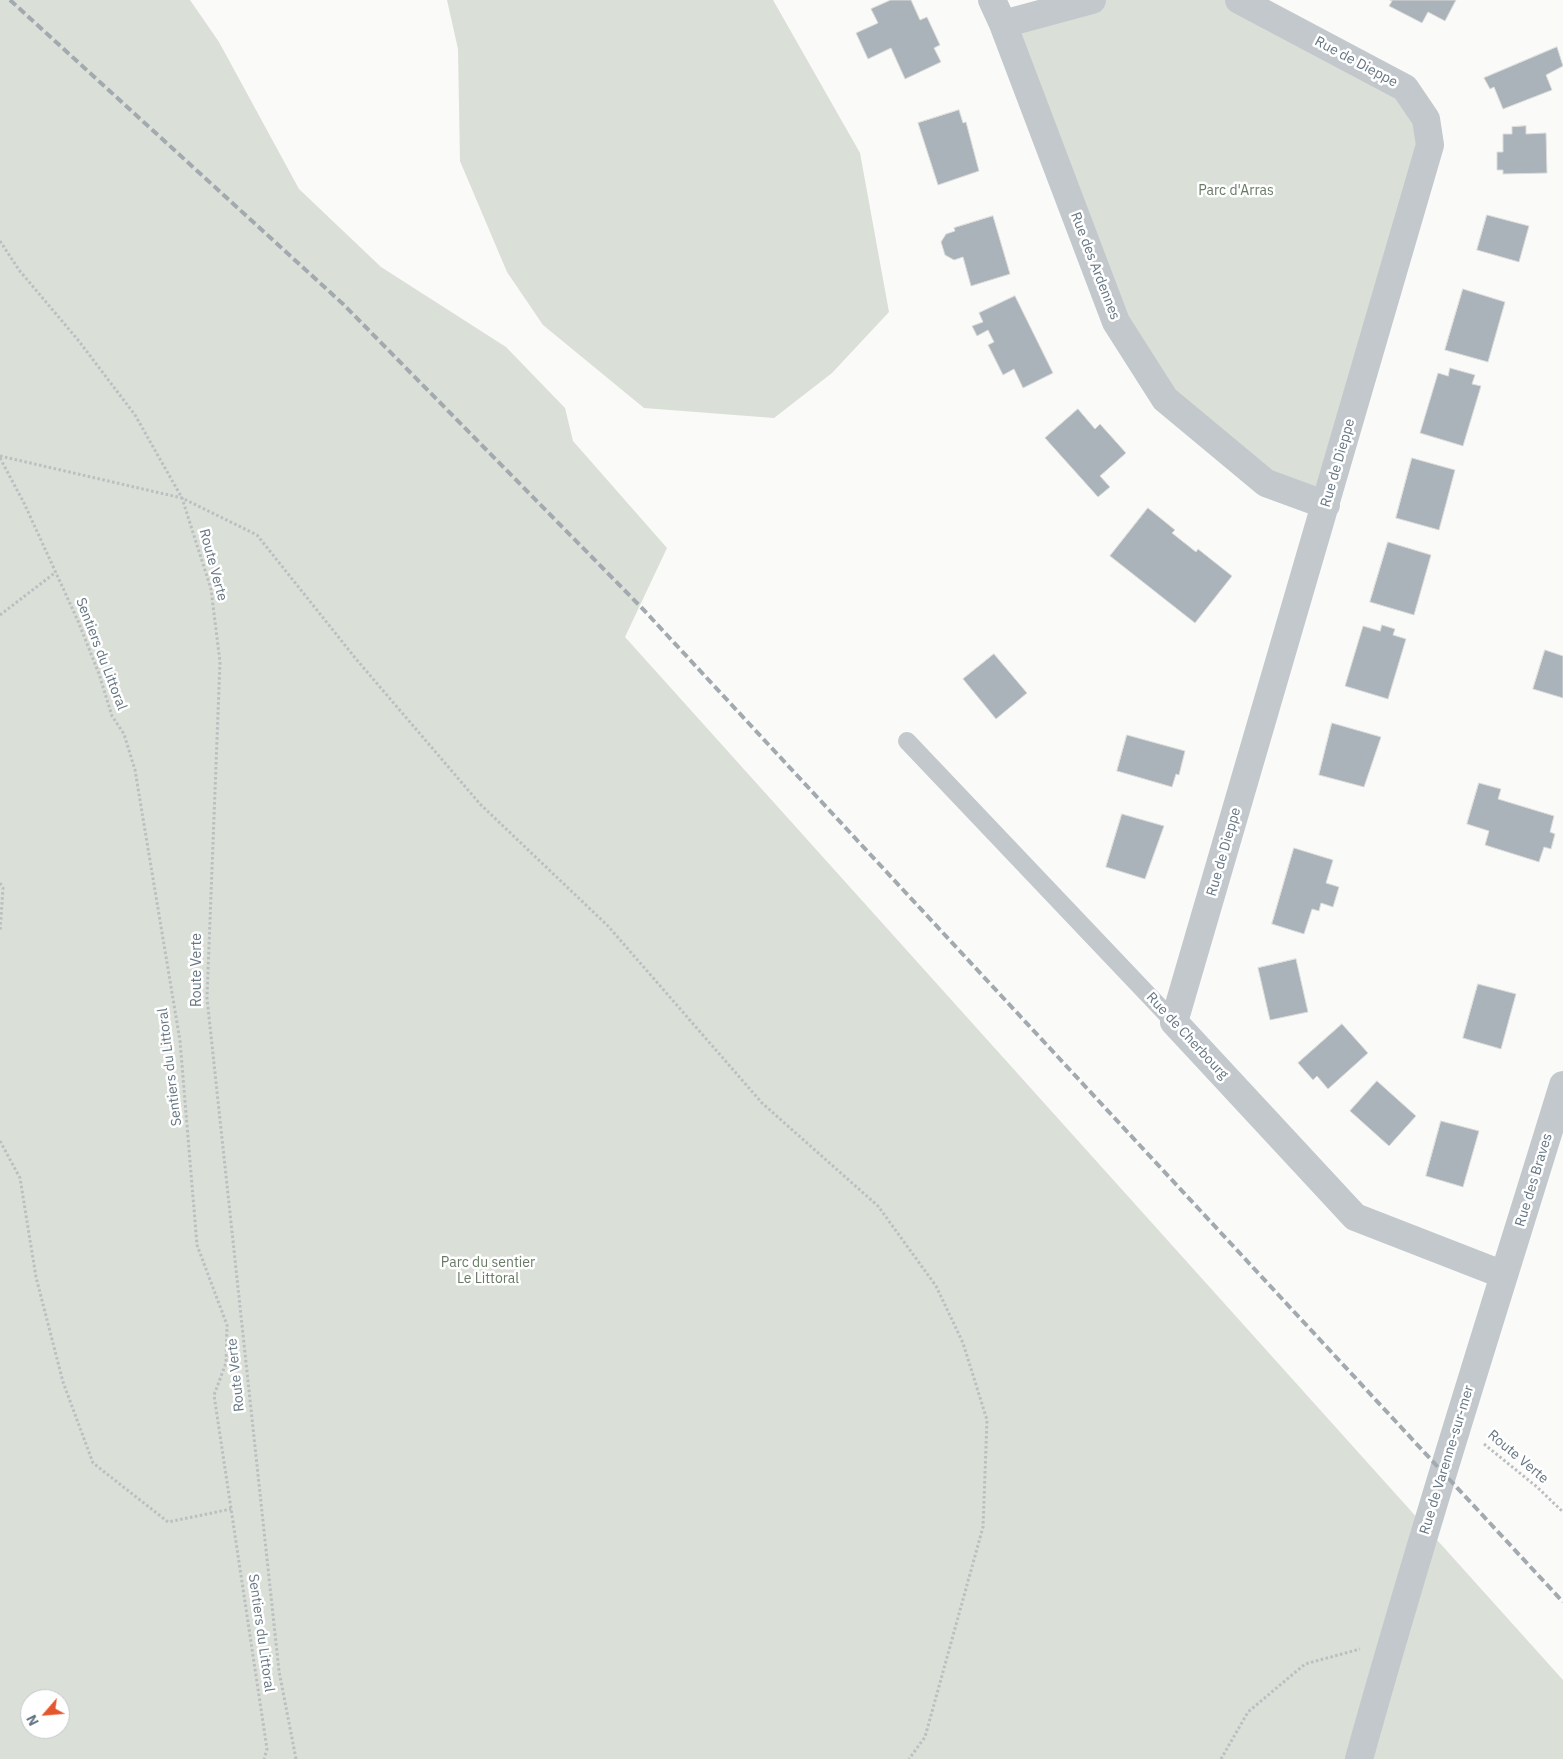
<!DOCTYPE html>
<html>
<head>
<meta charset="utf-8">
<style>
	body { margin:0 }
	#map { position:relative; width:1563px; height:1759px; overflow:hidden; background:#fafaf8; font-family:"IBM Plex Sans",sans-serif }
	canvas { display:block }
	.north { position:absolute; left:20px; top:1689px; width:50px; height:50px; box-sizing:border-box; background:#fff; border:1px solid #c1c8cd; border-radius:50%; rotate:243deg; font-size:14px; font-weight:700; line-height:20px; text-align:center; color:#657683 }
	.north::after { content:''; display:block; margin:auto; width:18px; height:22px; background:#e4572e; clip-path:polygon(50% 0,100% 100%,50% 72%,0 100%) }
</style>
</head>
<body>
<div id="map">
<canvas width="1563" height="1759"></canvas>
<div class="north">N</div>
</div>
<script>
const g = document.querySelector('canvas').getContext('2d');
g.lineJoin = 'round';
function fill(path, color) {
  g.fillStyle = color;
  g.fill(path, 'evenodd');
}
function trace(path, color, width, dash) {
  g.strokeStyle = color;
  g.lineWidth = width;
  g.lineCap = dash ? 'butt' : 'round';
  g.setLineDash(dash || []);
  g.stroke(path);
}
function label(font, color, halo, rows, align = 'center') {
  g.font = font + ' "IBM Plex Sans",sans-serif';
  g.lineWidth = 5;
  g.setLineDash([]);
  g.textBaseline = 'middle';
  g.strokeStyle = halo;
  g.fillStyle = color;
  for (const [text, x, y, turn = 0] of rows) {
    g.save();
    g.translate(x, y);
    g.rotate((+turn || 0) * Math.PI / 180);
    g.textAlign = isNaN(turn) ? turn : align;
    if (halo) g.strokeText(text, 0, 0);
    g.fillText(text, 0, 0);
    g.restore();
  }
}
fill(new Path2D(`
	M0 0H190L219 42 299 189 381 267 506 347 565 408 573 441 667 548 625 637 1563 1680V1759H0ZM30 1699H60V1729H30Z
	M447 0H773L860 153 889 312 832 373 774 418 644 408 543 325 507 272 460 161 458 49Z
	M1092 0H1239L1405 88 1426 119 1326 505 1266 483 1165 399 1116 322 1003 24Z`), '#dadfd7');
const building = new Path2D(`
	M891 0H911L920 20 927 17 940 45 934 48 941 62 905 79 891 48 868 59 856 33 878 23 871 9Z
	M1390 0H1456L1445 21 1428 12 1422 23 1389 6 1392 1Z
	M1557 47 1563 66 1546 75 1552 90 1503 109 1494 87 1490 89 1484 78Z
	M959 110 963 123 966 122 979 171 938 185 918 123Z
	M1526 126V134L1546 133 1547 173 1503 174V170H1497V152H1503V134H1512V127Z
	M1487 215 1529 226 1519 262 1477 250Z
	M993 216 1010 274 971 286 963 257 954 260 945 255 941 242 946 234 955 231 954 228Z
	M1463 289 1505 302 1488 362 1445 350Z
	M1015 296 1053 373 1023 388 1014 369 1003 375 988 345 994 342 988 330 977 336 972 326 983 322 979 313Z
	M1450 368 1475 375 1472 384 1481 386 1463 446 1420 433 1438 373 1448 376Z
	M1078 409 1095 429 1100 424 1126 453 1100 476 1110 487 1098 497 1045 438Z
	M1412 458 1455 470 1439 530 1396 518Z
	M1148 508 1175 530 1172 533 1196 552 1198 549 1232 576 1195 623 1110 556Z
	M1388 542 1431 555 1414 615 1370 602Z
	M1382 625 1395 629 1393 635 1406 639 1388 699 1345 686 1363 626 1380 631Z
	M1545 650 1563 656V698L1533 689Z
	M994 654 1027 693 996 719 963 679Z
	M1332 723 1381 737 1364 787 1319 775Z
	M1127 735 1185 751 1179 775 1176 774 1172 787 1117 771Z
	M1479 783 1501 789 1498 799 1554 816 1550 832 1555 834 1551 849 1544 847 1539 862 1485 845 1489 831 1467 824Z
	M1122 814 1164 826 1145 879 1106 867Z
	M1294 848 1333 860 1326 883 1339 887 1333 907 1321 903 1319 911 1312 909 1304 934 1272 924Z
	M1296 959 1308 1012 1270 1020 1258 968Z
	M1478 984 1516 994 1501 1049 1463 1038Z
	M1342 1024 1368 1053 1328 1089 1317 1076 1313 1080 1298 1063Z
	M1377 1081 1416 1116 1389 1146 1350 1111Z
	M1441 1121 1479 1131 1463 1187 1426 1176Z`);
fill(building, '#aab3b9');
trace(building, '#dcdcda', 1);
trace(new Path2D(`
	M0 241 19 270 78 340 135 415 182 498 211 589 220 662 207 998 279 1671 296 1759
	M0 456 182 498 257 535 356 659 480 804 608 926 762 1103 878 1206 936 1286 963 1343 987 1420 983 1527 925 1737 909 1759
	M0 458 24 503 78 621 99 674 112 716 124 734 135 770 180 1041 197 1245 227 1325 226 1363 214 1395 267 1749 264 1759
	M0 615 56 572
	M0 883 3 888 0 932
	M0 1141 20 1178 36 1277 63 1382 93 1463 168 1522 231 1509
	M1484 1444 1537 1487 1563 1512
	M1221 1759 1248 1712 1305 1664 1360 1649`), '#bbbfc2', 3, [2.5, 2.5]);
trace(new Path2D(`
	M907 741 1174 1022`), '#c3c8cc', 18);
trace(new Path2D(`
	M992 0 1003 24 1116 322 1165 399 1266 483 1326 505
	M1239 0 1405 88 1426 119 1430 145 1174 1022 1355 1217 1504 1275
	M1003 24 1092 0
	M1359 1759C1422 1533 1494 1309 1563 1085`), '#c3c8cc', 28);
trace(new Path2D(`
	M10 0 343 304 641 607 1563 1602`), '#a2aab0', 4, [8, 4]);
label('14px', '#657683', '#fff', [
	["Rue de Dieppe",1356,62,28],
	["Rue des Ardennes",1095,266,69],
	["Rue de Dieppe",1338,463,-74],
	["Route Verte",213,565,75],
	["Sentiers du Littoral",101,654,69],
	["Rue de Dieppe",1224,852,-74],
	["Route Verte",197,970,-90],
	["Rue de Cherbourg",1187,1036,47],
	["Sentiers du Littoral",170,1067,-97],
	["Rue des Braves",1534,1180,-73],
	["Route Verte",236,1375,-96],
	["Route Verte",1518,1457,40],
	["Rue de Varenne-sur-mer",1447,1460,-73],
	["Sentiers du Littoral",261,1633,82]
]);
label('14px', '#687a64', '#fff', [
	["Parc d'Arras",1236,191],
	["Parc du sentier",488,1263],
	["Le Littoral",488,1279]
]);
</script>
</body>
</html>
